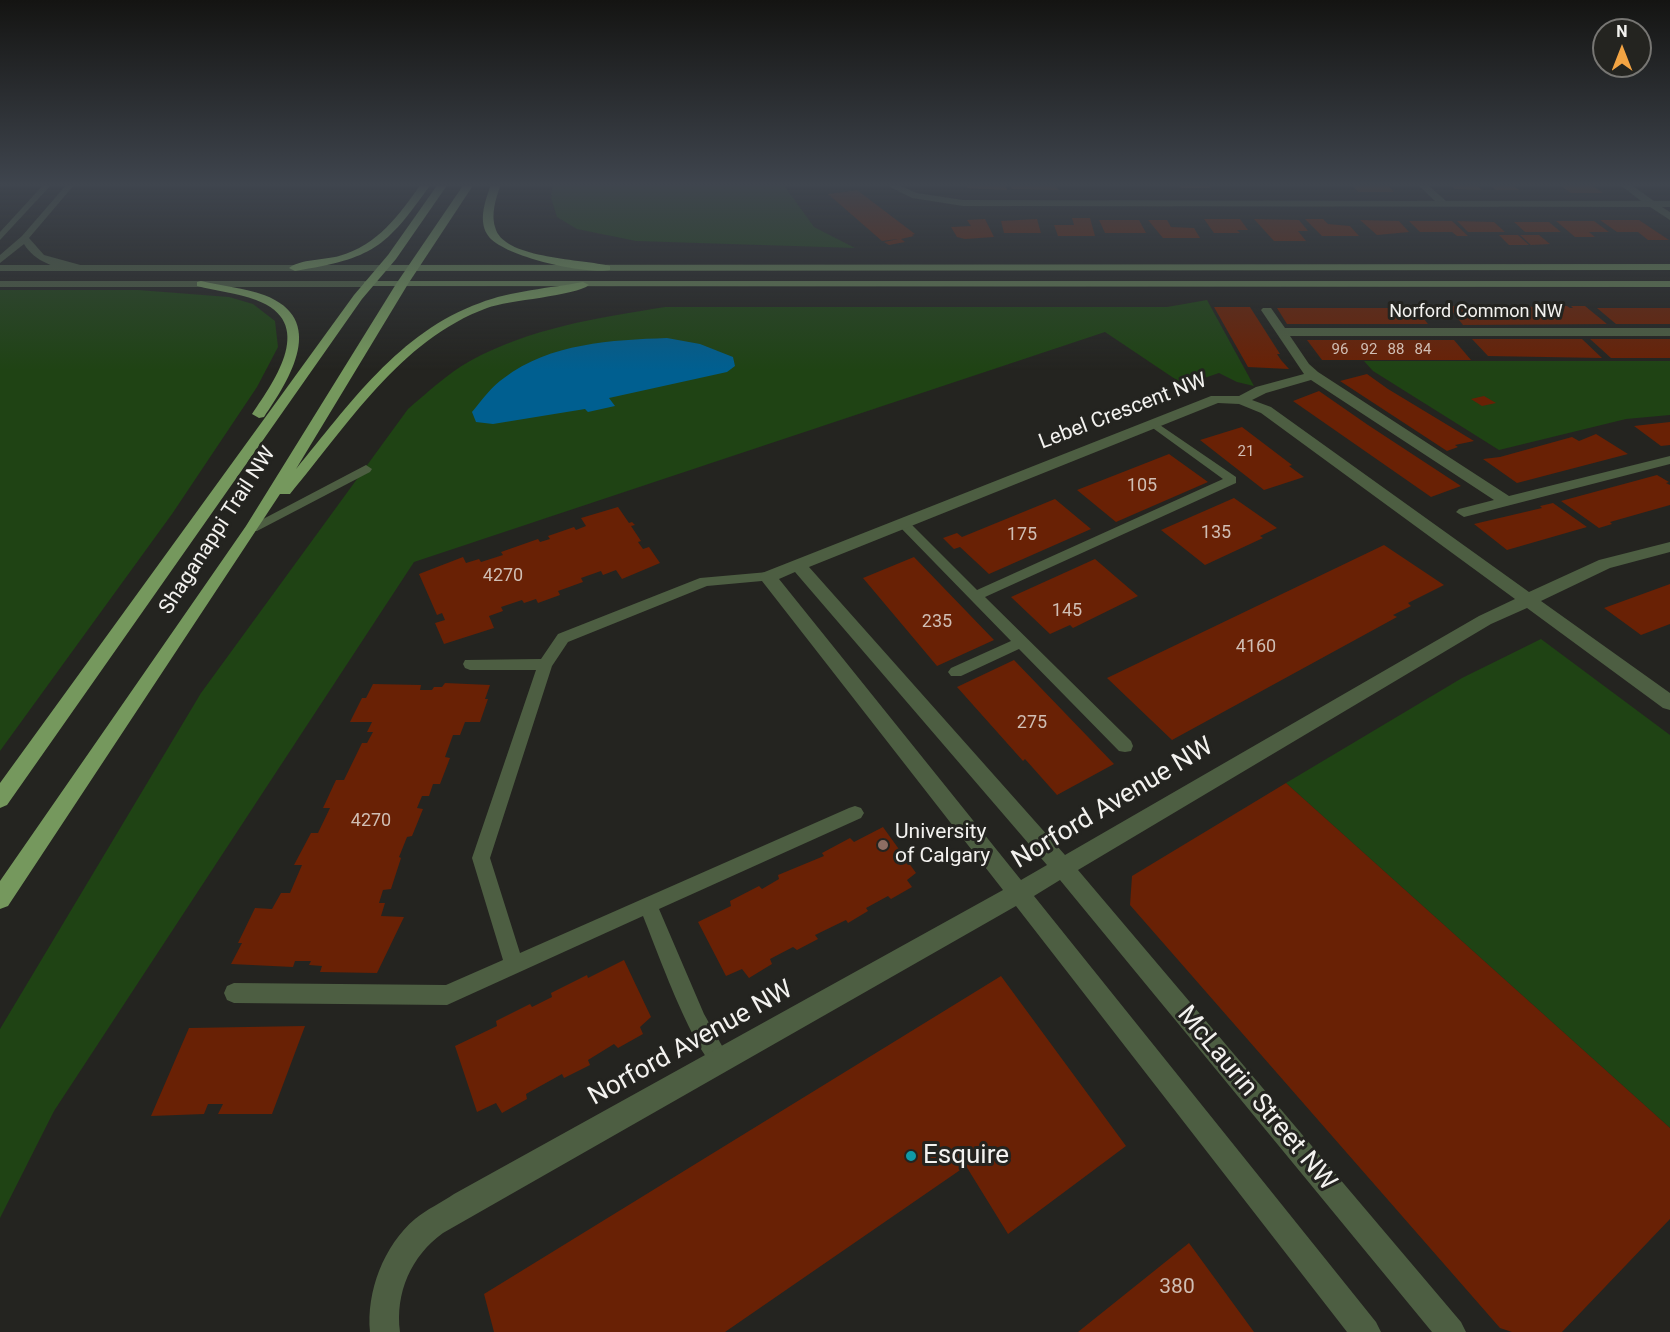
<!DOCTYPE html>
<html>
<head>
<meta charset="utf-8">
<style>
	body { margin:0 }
	#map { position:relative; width:1670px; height:1332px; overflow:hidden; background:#242420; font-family:Roboto,sans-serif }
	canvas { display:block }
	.north { position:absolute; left:1592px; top:18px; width:60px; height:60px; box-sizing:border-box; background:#242420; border:2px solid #777673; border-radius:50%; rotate:0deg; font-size:16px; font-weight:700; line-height:24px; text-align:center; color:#f3f2ef }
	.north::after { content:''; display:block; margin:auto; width:21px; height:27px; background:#f3a443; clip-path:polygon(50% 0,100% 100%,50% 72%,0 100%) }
</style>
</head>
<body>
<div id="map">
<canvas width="1670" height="1332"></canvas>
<div class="north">N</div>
</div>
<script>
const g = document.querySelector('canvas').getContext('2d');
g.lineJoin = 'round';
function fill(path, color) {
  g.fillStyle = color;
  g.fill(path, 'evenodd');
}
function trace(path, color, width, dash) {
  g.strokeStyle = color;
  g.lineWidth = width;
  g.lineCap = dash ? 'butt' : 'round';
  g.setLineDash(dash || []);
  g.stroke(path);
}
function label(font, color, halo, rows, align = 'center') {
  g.font = font + ' Roboto,sans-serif';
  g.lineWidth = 6;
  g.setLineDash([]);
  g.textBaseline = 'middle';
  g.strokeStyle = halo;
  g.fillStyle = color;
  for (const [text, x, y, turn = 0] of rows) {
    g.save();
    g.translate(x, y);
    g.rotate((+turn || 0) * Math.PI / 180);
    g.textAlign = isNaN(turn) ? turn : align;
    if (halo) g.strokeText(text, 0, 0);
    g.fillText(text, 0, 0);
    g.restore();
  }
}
fill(new Path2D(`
	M553 184H783L814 227 855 248 636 241 577 229 557 217 551 198Z
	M0 290H138L229 297 253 304 275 321 278 347 257 387 172 514 0 751Z
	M1207 300 1254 386 1237 382 1219 373 1184 385 1105 332 414 562 54 1111 0 1218V1029L201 693 408 409C428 392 447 374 470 361 530 328 597 318 665 307H1167Z
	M1364 361H1670V415L1626 419 1499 450 1373 371Z
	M1541 639 1670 735V1128L1286 783 1462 678Z`), '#1f4314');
fill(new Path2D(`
	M667 338 700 344 733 357 735 366 727 372 609 398 615 406 588 412 585 409 493 424 476 422 472 412C482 400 492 386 504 378 550 343 612 340 667 338Z`), '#005f90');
fill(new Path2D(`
	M966 184H1005L1007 190 967 188Z
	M1010 184H1055L1058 190 1012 189Z
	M1179 184H1208L1211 188H1181Z
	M1351 184H1387L1394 192H1358Z
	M1450 184H1475L1482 190 1455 189Z
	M1488 184H1511L1519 190H1496Z
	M1558 184H1590L1603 193H1571Z
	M857 190 915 234 912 235 914 236 901 239 905 242 889 245 884 242 898 239 882 241 828 194Z
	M1072 218H1090L1095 236H1058L1054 225H1074Z
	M985 219 994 237 965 239 957 237 951 227 971 226 967 220Z
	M1037 219 1041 233H1004L1001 221Z
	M1204 219H1240L1248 230H1237L1240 233H1214Z
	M1254 219 1299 220 1308 231H1298L1306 241H1274Z
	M1305 219H1323L1328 224 1350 226 1359 236H1322Z
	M1099 220H1139L1146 233H1105Z
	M1148 220H1167L1171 227 1194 228 1200 238H1163Z
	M1360 220 1399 221 1409 232 1377 235Z
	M1600 220H1639L1669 240H1648L1638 232H1617Z
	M1409 221H1452L1468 236H1457L1452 232H1420Z
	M1457 221 1494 222 1505 232H1468Z
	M1556 221H1594L1609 232H1589L1595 237H1575Z
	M1514 222H1549L1561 232H1525Z
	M1499 235H1518L1529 245H1509Z
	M1520 235H1539L1550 244 1531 245Z
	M1448 306H1468L1471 309H1475L1472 306H1490L1497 309 1498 306H1516L1520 308H1524L1523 306 1544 308H1551L1549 306H1567L1570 308H1573L1571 306H1585L1607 324 1463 325Z
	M1214 307H1250L1280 354H1277L1281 360 1289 369 1248 367Z
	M1277 308H1415L1428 324H1287Z
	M1597 308H1670V324H1616Z
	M1472 339H1582L1602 358 1488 356Z
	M1590 339H1670V358H1611Z
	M1307 340H1454L1471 360H1322Z
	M1367 374 1388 389 1474 441 1455 445 1458 447 1447 451 1340 381Z
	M1319 391 1368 425 1461 486 1431 497 1293 401Z
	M1484 396 1496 403 1482 406 1471 399Z
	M1670 422V445L1661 446 1634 426Z
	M1242 427 1292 465 1289 466 1304 477 1264 490 1200 440Z
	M1596 434 1628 454 1517 483 1483 459 1500 457 1572 437 1579 441Z
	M1169 454 1208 482 1116 522 1077 490Z
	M1657 475 1669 482 1666 483 1670 485V505L1610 522 1612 524 1599 528 1561 501Z
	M1234 498 1277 528 1260 536 1263 538 1205 565 1161 530Z
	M1055 499 1091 529 989 574 960 547 954 549 943 538 957 533 962 537Z
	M1553 503 1587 527 1507 550 1474 524 1542 508 1540 506Z
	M618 507 629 523 632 522 635 525 631 526 641 541 638 542 643 549 649 547 660 563 622 579 616 570 603 575 601 571 581 578 583 582 558 591 560 595 538 603 536 599 524 603 522 600 501 607 503 611 489 616 494 628 444 644 435 623 445 620 442 613 437 615 419 574 463 557 466 563 479 559 481 562 503 555 501 552 538 539 540 542 550 539 548 536 574 527 576 530 586 526 581 518Z
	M1384 545 1444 585 1408 603 1411 606 1393 615 1397 617 1172 740 1107 678Z
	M914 557 994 640 937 666 863 578Z
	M1095 559 1138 596 1073 628 1070 625 1050 634 1011 597Z
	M1670 584V624L1641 635 1604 608Z
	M1014 660 1114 764 1057 795 1025 759 1023 761 957 687Z
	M445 683 490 685 485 699H488L480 722H465L460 735H453L445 757 450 758 440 784H433L429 796H422L417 808 423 809 412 836 407 837 399 857 401 858 391 889 383 890 379 903H385L381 916 404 917 377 973 320 972 322 966 309 965 311 961H295L293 967 231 964 242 943H238L255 908 272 909 281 893H290L302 865H294L311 833H318L330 808H323L336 780H344L362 743H367L373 732H367L372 722H350L362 698H366L373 684 421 685 420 690H432L434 687H442Z
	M1286 783 1670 1128V1219L1562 1332H1512L1500 1328 1130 905 1132 876Z
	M883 827 916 873 907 880 912 887 891 899 888 896 866 908 868 911 848 923 846 920 815 935 818 939 797 950 793 947 770 959 772 964 749 978 742 969 726 976 698 922 731 906 730 901 759 886 762 889 779 879 778 875 824 856 822 853 850 838 854 842Z
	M624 960 651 1017 640 1027 643 1034 618 1048 614 1044 588 1060 590 1065 564 1078 562 1074 526 1094 527 1099 502 1113 496 1103 477 1112 455 1046 497 1026 496 1021 530 1004 532 1007 552 997 551 993 587 975 588 978Z
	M1001 976 1126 1146 1008 1234 966 1166 725 1332H494L484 1294Z
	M305 1026 272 1114H218L223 1104H208L204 1114 151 1116 189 1028Z
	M1189 1243 1254 1332H1078Z`), '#692105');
fill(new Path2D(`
	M44 184H52L0 240V232Z
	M67 184H75L29 238 44 255 84 266V270C63 272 35 263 24 244L0 263V255L22 236Z
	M1154 421 1236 477V483L985 597 1131 741 1133 746 1131 751 1125 752 1119 751 1019 649 961 676H951L948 672 951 668 1011 641 897 524 903 520 908 521 977 590 1223 479 1150 426V422Z
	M366 465 372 469 370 472 257 531H247L246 528Z
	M768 572 775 577 773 580 707 586 568 642 552 666 490 858 520 953 849 808 855 806 861 808 864 813 861 818 659 909 704 1014 730 1060 727 1067 720 1070C696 1061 655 945 643 916L447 1005 234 1003 227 1000 224 993 227 986 234 983 446 985 503 960 472 858 536 670H470L465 668 463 664 465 660 541 659 558 634 700 578Z`), '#4d5e42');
fill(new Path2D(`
	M884 184H896L917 193 963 200 1435 201 1417 184H1427L1446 201H1641L1619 184H1630L1654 201H1670V207H1662L1670 212V220L1650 207 963 206 912 198Z
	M1263 308H1271L1285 328H1670V336H1290L1309 364 1318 372 1509 496 1670 456V464L1464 517 1456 512 1459 509 1494 500 1311 380 1266 393 1252 400 1271 407 1529 592 1599 560 1670 542V552L1610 568 1541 601 1670 693V710L1663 708 1527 608 1491 624 1078 870 1461 1322 1466 1332H1432L1060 880 1034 896 1376 1322 1381 1332H1347L1016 906 443 1233C411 1256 395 1293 400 1332H370C366 1292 384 1245 415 1219 427 1209 441 1203 454 1194L1003 890 762 581 760 577 762 573 1211 396H1239L1256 387 1304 374 1261 310ZM1218 403 1239 404 1261 413 1515 599 1479 616 1065 855 809 567ZM795 572 1047 865 1021 880 779 579Z`), '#4d5e42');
fill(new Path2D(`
	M0 265H383L389 268 383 271H0Z
	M0 281H368L374 284 368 287H0Z`), '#4d5e42');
fill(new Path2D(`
	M1670 264V270L383 271 377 268 383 265Z
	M368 281H1670V287L364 286V282Z`), '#647f52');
fill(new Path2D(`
	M421 184H431C385 249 373 258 295 271L289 268C300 259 325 260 339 256 378 245 399 215 421 184Z
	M438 184H448L396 259 362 299 7 805 0 808V783L354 295 388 255Z
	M464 184H474L408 284 296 469C349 405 399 332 480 303 510 291 551 288 583 282L589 285C576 296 508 300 487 308 400 340 347 426 290 494H280L8 906 0 909V881L246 526 396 284Z
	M491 184H501C496 198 490 215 496 230 507 259 583 259 610 266V270C586 275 499 256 487 234 478 219 486 199 491 184Z
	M201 281C222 286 244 288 264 295 328 319 290 379 264 417L259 418 252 414C276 379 316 322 256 300 237 293 216 291 197 286V282Z`), '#75985d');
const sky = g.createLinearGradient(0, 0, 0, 370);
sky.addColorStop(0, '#141412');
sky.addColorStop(0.5, '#3f454e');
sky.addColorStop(1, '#3f454e00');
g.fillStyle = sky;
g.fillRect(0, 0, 1670, 370);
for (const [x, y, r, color] of [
	[883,845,6,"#8d6e63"],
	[911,1156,6,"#0f9aa8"]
]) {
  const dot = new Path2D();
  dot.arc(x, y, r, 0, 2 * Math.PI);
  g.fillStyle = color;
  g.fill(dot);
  trace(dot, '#242420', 2);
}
label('15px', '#d0beb4', null, [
	["96",1340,350],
	["92",1369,350],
	["88",1396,350],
	["84",1423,350],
	["21",1246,452]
]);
label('18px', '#f3f2ef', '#242420', [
	["Norford Common NW",1476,312]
]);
label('18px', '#d0beb4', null, [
	["105",1142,486],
	["135",1216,533],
	["175",1022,535],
	["4270",503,576],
	["145",1067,611],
	["235",937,622],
	["4160",1256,647],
	["275",1032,723],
	["4270",371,821]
]);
label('21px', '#f3f2ef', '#242420', [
	["Lebel Crescent NW",1123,412,-21],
	["Shaganappi Trail NW",218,531,-57]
]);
label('21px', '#f3f2ef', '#242420', [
	["University",895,833],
	["of Calgary",895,857]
], 'left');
label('21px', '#d0beb4', null, [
	["380",1177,1288]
]);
label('26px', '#f3f2ef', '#242420', [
	["Norford Avenue NW",1113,804,-31],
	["Norford Avenue NW",691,1044,-29],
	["McLaurin Street NW",1256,1099,50]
]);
label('26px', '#f3f2ef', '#242420', [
	["Esquire",923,1156]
], 'left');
</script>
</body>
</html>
